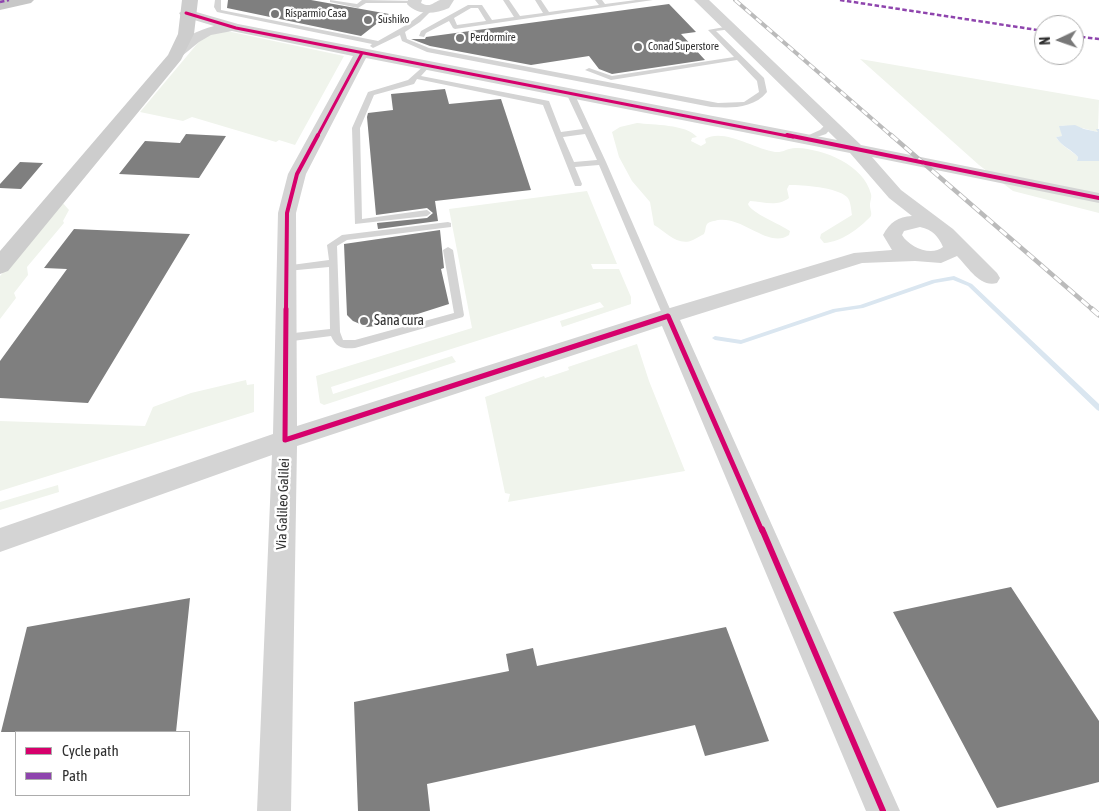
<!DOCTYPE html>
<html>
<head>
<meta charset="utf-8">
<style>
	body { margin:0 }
	#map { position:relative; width:1099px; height:811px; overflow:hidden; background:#fff; font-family:"Asap Condensed",sans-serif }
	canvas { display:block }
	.legend { position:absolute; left:15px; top:731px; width:175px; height:65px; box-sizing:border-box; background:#fff; border:1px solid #acacac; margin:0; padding:6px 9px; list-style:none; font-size:15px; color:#2f2f2f }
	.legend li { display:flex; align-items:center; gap:10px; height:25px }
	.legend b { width:25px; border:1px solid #acacac }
	.north { position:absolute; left:1034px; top:15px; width:50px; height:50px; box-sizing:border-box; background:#fff; border:1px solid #acacac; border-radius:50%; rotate:267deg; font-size:14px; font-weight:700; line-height:20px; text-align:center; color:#2f2f2f }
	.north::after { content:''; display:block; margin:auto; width:18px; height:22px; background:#787878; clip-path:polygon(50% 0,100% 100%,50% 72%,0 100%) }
</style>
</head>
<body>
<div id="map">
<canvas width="1099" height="811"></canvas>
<ul class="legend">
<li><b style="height:6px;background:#d6006c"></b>Cycle path</li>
<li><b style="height:6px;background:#8e44ad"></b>Path</li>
</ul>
<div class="north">N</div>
</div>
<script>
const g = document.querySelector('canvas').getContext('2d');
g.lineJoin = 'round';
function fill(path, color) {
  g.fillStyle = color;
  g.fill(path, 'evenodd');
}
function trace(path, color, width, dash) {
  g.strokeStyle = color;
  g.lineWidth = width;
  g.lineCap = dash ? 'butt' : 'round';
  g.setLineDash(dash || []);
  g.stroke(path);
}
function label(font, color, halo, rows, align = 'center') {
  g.font = font + ' "Asap Condensed",sans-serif';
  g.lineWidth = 5;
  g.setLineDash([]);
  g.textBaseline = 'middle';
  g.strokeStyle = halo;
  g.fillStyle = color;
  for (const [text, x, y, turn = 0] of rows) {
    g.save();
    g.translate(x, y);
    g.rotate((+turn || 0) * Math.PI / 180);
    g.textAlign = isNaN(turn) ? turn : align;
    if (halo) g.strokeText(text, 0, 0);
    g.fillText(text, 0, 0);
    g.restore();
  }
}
fill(new Path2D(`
	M227 31 344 56 295 145 279 140 276 142 192 117 183 121 140 112 202 38 216 32Z
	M860 59 1099 100 1098 132C1083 129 1075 125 1060 126L1062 136 1056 137C1062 147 1070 149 1078 157L1077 160 1099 161V213L1013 191 979 165Z
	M637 123C653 125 686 124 697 137L692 138 691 141 701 146 706 143 705 139C724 128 754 149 775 152 783 153 789 147 797 148 824 149 864 165 871 194 872 198 870 201 870 205 870 210 872 212 871 216 859 229 841 242 824 243L820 238 821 234 852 215C851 210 851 201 847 197 836 187 803 185 789 185L787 189 789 198C777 207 764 202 750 201L748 204C751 213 780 224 790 231L789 235C769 249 743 216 718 220 715 221 710 221 707 224 705 227 706 230 704 234 700 236 697 238 693 240 678 247 666 232 654 225L650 202 632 181 619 157 612 132 620 127Z
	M587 191 617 264H591L593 269H619L631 297V304L562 327 560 321 604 307 600 302 331 387 333 394 452 356 456 362 324 405 320 403 316 376 472 328 449 209Z
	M62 202 69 210 63 221 64 223 27 267 28 275 14 293 16 298 0 319V276Z
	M637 344 649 381 685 471 508 502 510 494 505 493 485 397 544 376 545 378 569 370 568 367Z
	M246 380 247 385 254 384V412L0 491V421L145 426 153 407 191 393Z
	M58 485 59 492 0 510V502Z`), '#f0f4ec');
fill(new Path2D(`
	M1075 125 1084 129 1098 132 1096 129H1099V161H1077L1078 157C1070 148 1063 148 1056 137L1062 136 1059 126Z`), '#dae6f0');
fill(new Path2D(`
	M954 276 972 284 1099 404V411L1097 410 968 286 953 280 935 283 863 308 836 312 741 344 715 340 712 338 715 336 741 340 833 309 860 305 932 280Z`), '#dae6f0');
fill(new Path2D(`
	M228 0H311L389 14 361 36 227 8Z
	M669 4 696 32 681 34 705 60 612 74 599 69 589 56 531 65 430 46 411 39H425L426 37Z
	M445 89 449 104 501 99 531 190 435 201 438 221 378 229 377 223 427 218 433 213 427 208 376 215 367 117 368 113 393 110 391 94Z
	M186 134 226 136 199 178 119 174 145 141 180 143Z
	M20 162 43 163 21 189 0 188V184Z
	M74 229 190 234 88 403 0 398V361L67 269 44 268Z
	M440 230 444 268 441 269 449 304 383 325 367 327 353 321 347 315 344 244Z
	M1011 587 1099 721V782L997 808 893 612Z
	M190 598 176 732H1L27 627Z
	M726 627 769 741 705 756 695 725 427 784 430 811H358L354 702 509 671 506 654 533 648 537 666Z`), '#7f7f7f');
fill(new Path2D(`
	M215 0H221V10L378 41 408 24 430 7 433 9 420 22 405 32 407 39 429 48 718 103 744 102 759 92 757 81 737 60 611 80 585 70 589 68 612 76 734 57 708 30 730 26 733 28 732 29 716 31 764 78 767 92C753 109 731 108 711 107L427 52 402 41 400 35 373 48 370 46 372 44 217 12 214 7Z
	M330 0 357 4 362 0 417 1 414 3H366L358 8 330 2Z
	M503 0H509L520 16 543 13 535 0H541L549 12 599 5 595 0H602L605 4 636 0H653L455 29 453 28 449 21 426 33 424 37 419 36 421 31 468 5H482L492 20 514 17ZM471 8H478L486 21 457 25 454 18Z
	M426 64 430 66 421 76 549 101 561 132 583 129 567 95 574 93 606 162 673 316 672 318H664L663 316 599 165 575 167 582 184 581 186H575L543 105 417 79 414 84 374 95 360 128 362 219 427 210 431 213 427 216 355 224 352 128 368 92 408 80ZM585 134 597 160 574 162 563 137Z
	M828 122 835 124 826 134 802 142 798 140 820 130Z
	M448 222 451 223V227L347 240 337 246 340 332 343 340H355L454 313 443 250 448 247 453 250 464 315 463 317 355 348C343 349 336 348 331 336L285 342 281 341 280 338 285 334 330 329 329 267 287 271 284 270V266L329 260 327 245 342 235Z`), '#d4d4d4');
fill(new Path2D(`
	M408 0H422L421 3C431 8 432 3 440 0 443 0 450 0 454 0L449 8C435 14 418 16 407 4Z
	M694 0H709L861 145 1099 193V203L872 157 901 190 953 229 997 273 1000 278 997 283C980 288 968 267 957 256L941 263 915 261 862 263 680 320 900 811H866L662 326 297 446 291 811H257L272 455 0 552V528L273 434 278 213 288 174 353 56 232 31 211 35 199 42 182 56H172L170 53C180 39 198 30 214 26L181 16 179 13 186 9 238 24 837 140ZM366 58 850 153 889 198 912 216C898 217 890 222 883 235L892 250 854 253 660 311 297 426 296 213 306 174ZM920 227C933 230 938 236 943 247 931 257 909 247 902 235L904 231Z`), '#d4d4d4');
fill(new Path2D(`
	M182 0H198L194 34 181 60 8 271 0 274V251L168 55 178 34Z`), '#cdcdcd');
fill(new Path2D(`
	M0 0H34L31 3 0 10Z`), '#c7c7c7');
const railFar2 = new Path2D(`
	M735 0 893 137`);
const railFar1 = new Path2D(`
	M891 135 1093 310`);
const rail = new Path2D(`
	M1092 309 1099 315`);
trace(railFar2, '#bbb', 4);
trace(railFar1, '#bbb', 4.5);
trace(rail, '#bbb', 5.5);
trace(railFar2, '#fff', 2.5, [7]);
trace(railFar1, '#fff', 3, [9]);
trace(rail, '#fff', 4, [11]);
trace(new Path2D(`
	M840 0 1044 31
	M0 2 9 0
	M1074 36 1099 39`), '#8e44ad', 2.5, [4.5, 2.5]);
trace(new Path2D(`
	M186 13 236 28 793 137
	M317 137 362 53`), '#d6006c', 3);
trace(new Path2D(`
	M787 135 1099 198
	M286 310 287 213 297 174 318 135`), '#d6006c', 4);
trace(new Path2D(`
	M286 309 285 440 668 316 762 531`), '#d6006c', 5);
trace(new Path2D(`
	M762 529 883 811`), '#d6006c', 6);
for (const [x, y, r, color] of [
	[275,14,5,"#787878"],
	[368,20,5,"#787878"],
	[460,38,5,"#787878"],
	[638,47,5,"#787878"],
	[364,321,5,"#787878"]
]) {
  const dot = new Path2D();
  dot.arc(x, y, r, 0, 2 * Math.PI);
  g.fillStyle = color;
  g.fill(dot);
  trace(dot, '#fff', 2);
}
label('11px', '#2f2f2f', '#fff', [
	["Risparmio Casa",285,14],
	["Sushiko",378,20],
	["Perdormire",470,38],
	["Conad Superstore",648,47]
], 'left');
label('14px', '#2f2f2f', '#fff', [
	["Sana cura",374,321]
], 'left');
label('14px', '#2f2f2f', '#fff', [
	["Via Galileo Galilei",283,504,-88]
]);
</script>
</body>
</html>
